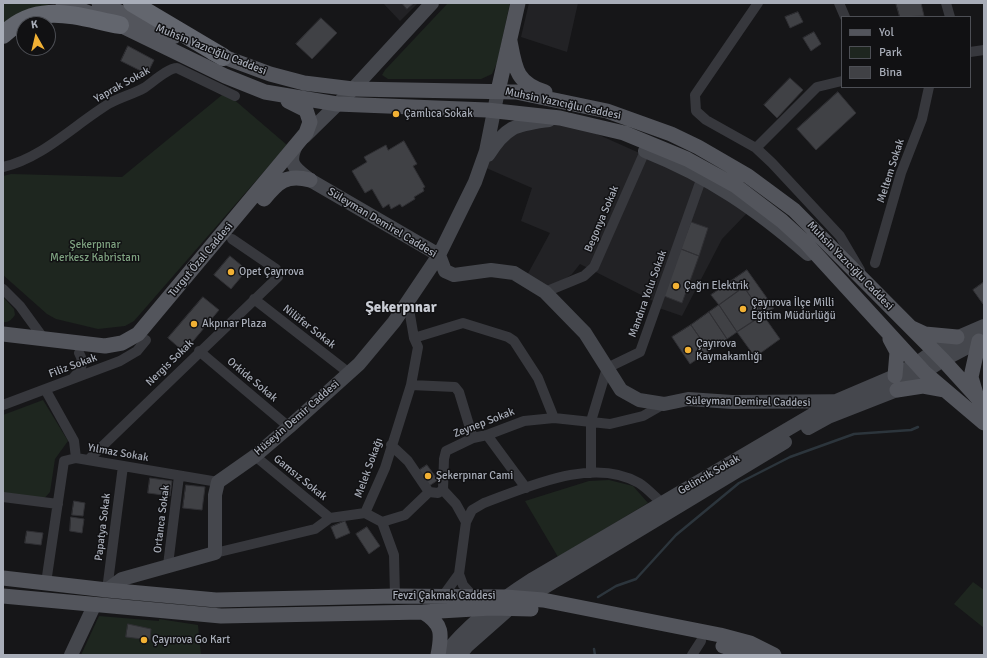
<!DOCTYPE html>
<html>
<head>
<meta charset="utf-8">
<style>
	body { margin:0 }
	#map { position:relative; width:987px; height:658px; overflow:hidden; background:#161618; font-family:Signika,sans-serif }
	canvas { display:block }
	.frame { position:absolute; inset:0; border:4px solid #a8adb8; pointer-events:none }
	.legend { position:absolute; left:841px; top:16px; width:130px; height:72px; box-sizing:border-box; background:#111113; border:1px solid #4d4f55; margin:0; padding:5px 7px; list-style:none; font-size:12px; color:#a8adb8 }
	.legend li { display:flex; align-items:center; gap:8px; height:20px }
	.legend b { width:20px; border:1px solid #4d4f55 }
	.north { position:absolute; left:16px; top:16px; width:40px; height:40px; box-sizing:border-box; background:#111113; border:1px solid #4d4f55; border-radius:50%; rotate:352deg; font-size:11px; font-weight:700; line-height:16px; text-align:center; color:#a8adb8 }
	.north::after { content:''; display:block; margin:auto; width:14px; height:18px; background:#f2b134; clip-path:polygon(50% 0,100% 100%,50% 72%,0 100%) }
</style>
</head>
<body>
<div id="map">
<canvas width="987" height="658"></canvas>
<div class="frame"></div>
<ul class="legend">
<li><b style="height:5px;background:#53555c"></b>Yol</li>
<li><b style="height:11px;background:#1e261f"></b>Park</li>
<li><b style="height:11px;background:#404145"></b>Bina</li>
</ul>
<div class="north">K</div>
</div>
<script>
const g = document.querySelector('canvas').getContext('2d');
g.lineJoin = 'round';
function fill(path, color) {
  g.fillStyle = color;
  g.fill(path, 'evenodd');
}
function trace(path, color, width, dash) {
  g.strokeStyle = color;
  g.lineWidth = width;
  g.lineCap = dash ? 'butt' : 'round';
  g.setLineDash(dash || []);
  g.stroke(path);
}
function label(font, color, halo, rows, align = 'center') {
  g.font = font + ' Signika,sans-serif';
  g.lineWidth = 3;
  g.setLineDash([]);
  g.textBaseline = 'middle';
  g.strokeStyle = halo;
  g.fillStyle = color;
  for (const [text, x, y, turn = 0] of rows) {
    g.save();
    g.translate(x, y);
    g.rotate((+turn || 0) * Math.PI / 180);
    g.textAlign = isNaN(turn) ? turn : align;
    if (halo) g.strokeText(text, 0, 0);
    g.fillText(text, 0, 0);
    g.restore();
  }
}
fill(new Path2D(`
	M383 3H418L400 21Z
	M529 3H578L567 52 521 37Z
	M561 118 700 180 747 213 722 239 682 316 656 307 657 303 580 264 572 274 547 292 525 279 550 233 521 221 532 188 484 167 505 135Z`), '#222225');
fill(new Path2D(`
	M3 3H44L55 7 3 29Z
	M448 3H510L497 63 492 74 481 79H388L382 75 385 70Z
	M222 95 231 97 287 145 134 321 125 326 98 329 56 319 47 314 3 275V176L11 174 122 177Z
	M3 297 14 309 15 315C12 319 9 323 3 322Z
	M43 400 68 441 55 459 50 492 41 502 3 493V415Z
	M609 480 633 486 648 503 558 557 525 501 589 481Z
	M973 582 984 590V628L954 604Z
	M99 616 159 621V619L198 625 201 655H81Z`), '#1e261f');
trace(new Path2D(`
	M598 597 616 586 636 579 676 535 739 483 790 457 854 434 911 430 918 427
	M594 649 595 655`), '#2c353c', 2.5);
const building = new Path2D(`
	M402 3H414L407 9Z
	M896 3H921L924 16 900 17Z
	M798 12 803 22 790 28 785 17Z
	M321 18 337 33 312 59 296 44Z
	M814 32 821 44 811 51 803 38Z
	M128 46 154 60 147 74 121 61Z
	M790 78 803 90 777 118 764 105Z
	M838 92 856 113 816 150 797 129Z
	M404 141 417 164 413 166 425 187 423 188 424 191 414 197 415 199 402 207 400 204 391 209 389 204 383 208 372 189 365 193 352 171 367 162 364 157 386 145 388 150Z
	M691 222 708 228 699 256 681 249Z
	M681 249 699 256 682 303 664 296Z
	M230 256 247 270 231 289 214 275Z
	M747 270 774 308 763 315 744 287 719 305 711 295Z
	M984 282V303L983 304 973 290Z
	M744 287 763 315 737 332 719 305Z
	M203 297 219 310 184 352 168 338Z
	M719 305 737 332 727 339 709 312Z
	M709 312 727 339 709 351 691 325Z
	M763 315 780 339 755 357 737 332Z
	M691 325 709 351 690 364 672 337Z
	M427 465 438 480 429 486 418 471Z
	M150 478 172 481 170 496 148 493Z
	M186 485 205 487 202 510 183 508Z
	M74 501 85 503 83 516 72 515Z
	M71 517 84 519 82 533 70 531Z
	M345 521 350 533 336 539 331 527Z
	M367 527 380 546 369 554 356 534Z
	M27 531 43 533 41 545 25 543Z
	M128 624 151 629 150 640 126 637Z`);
fill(building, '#404145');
trace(building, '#303034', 1);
trace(new Path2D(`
	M758 3 695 95 696 111 706 120 756 148 772 163 840 236 860 270
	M839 3 845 17
	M946 3 950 17
	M970 52 984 50
	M756 148 817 87 842 81
	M3 167C43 158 75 124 110 103 121 97 133 94 144 88 153 82 168 68 177 68L235 96
	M875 263 901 173 922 119 929 87
	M3 289 20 306 44 339
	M545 292 584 276 594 267 645 151
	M254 299 349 373
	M414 338 463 323 508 337 514 341 538 378 554 418
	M199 351 289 427
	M74 377C81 370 85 363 79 353
	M411 385 455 387 459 392 473 438
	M45 389 74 441 76 458
	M3 405 120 361 137 351 146 340
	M487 435 526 488
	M391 445 408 461 429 492
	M255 456 330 518
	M88 460 278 277 276 269 232 239
	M591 473V421L607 368 640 352 702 177
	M443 490 444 459 446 451 473 438 487 435 524 421 554 418 610 424 643 416 664 404
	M443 490 456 504 466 522
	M3 497 58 504
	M365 513 382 522 394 555 395 596
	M382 522 405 515 429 492 438 493 443 490
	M215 553 315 529 330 518 365 513 385 468 411 385 418 347 414 338 408 303
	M168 565 179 476
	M459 574 463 585 473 596
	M46 583 64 461 76 458 218 482
	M107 590 123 466
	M443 596 459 574 466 522 472 510 484 503C528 487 593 456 639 483 647 488 655 497 662 503
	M692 655 701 641`), '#37383d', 10);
trace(new Path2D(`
	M304 137 353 89 432 3
	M297 144C286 164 295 168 310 180L439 255 445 271 454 275 491 270 514 273 545 292 585 333 621 390 639 400 664 404 688 399 732 402 867 401
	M645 151C710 177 756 209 808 254
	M488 155C507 125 516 125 549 120
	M808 428 828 417 897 390 943 360 979 341 984 335
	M107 590 122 579 215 553V495L218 482 255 456 289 427 359 364 394 322 439 255 475 182 486 151 498 91
	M71 655 94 606
	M444 655C468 624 500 600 533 579L834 402 895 376 917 363 947 342 984 326
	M460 655 467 646 510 608 785 442`), '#45474d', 14);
trace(new Path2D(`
	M63 3 120 25 225 76 265 92 337 104 487 110 560 118 624 133 687 159 736 186 782 221 806 243 925 373 984 423
	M99 3 175 36
	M510 41C515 68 516 83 545 92
	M213 53 270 74 304 83 353 89 516 92 607 111 671 134 698 147 748 176 794 210 943 360 984 405
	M498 91 518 3
	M264 199C278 182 286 174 310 180
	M912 328 925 334 957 337
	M3 334 105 346 122 343 138 334 306 133 310 122 306 110 288 101
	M890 339 897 352 895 376
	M897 390 923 386 945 390
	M976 394 971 377 979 341
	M3 578 107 590 216 600 395 596 506 597 543 600 720 635 750 643 774 655
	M3 596 221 616 423 612 491 608 531 609
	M423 612C443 624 442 634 438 655
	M723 646 750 655`), '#53555c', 15);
trace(new Path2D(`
	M132 3 223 57
	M3 35C38 0 77 17 120 25`), '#63666e', 18);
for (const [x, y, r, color] of [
	[396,114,4,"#f2b134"],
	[231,272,4,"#f2b134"],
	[676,286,4,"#f2b134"],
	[743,309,4,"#f2b134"],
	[194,324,4,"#f2b134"],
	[688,350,4,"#f2b134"],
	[428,476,4,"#f2b134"],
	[144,640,4,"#f2b134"]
]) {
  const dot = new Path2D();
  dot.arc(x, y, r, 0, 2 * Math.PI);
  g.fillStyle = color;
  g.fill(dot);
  trace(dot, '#111113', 1.5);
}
label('11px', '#a8adb8', '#111113', [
	["Muhsin Yazıcığlu Caddesi",211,50,22],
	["Yaprak Sokak",122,85,-29],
	["Muhsin Yazıcığlu Caddesi",563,104,12],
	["Meltem Sokak",891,171,-72],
	["Begonya Sokak",602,219,-67],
	["Süleyman Demirel Caddesi",382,223,31],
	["Turgut Özal Caddesi",201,260,-50],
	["Muhsin Yazıcığlu Caddesi",850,266,46],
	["Mandıra Yolu Sokak",648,294,-70],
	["Nilüfer Sokak",309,327,38],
	["Nergis Sokak",170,363,-44],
	["Filiz Sokak",73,366,-20],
	["Orkide Sokak",252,380,40],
	["Süleyman Demirel Caddesi",748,402,1],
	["Hüseyin Demir Caddesi",297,418,-41],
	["Zeynep Sokak",484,423,-21],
	["Yılmaz Sokak",118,453,10],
	["Melek Sokağı",369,468,-70],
	["Gelincik Sokak",709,475,-30],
	["Gamsız Sokak",300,478,39],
	["Ortanca Sokak",162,519,-83],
	["Papatya Sokak",103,527,-83],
	["Fevzi Çakmak Caddesi",444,596]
]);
label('11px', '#a8adb8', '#111113', [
	["Çamlıca Sokak",404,114],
	["Opet Çayırova",239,272],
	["Çağrı Elektrik",684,286],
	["Çayırova İlçe Milli",751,303],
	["Eğitim Müdürlüğü",751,316],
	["Akpınar Plaza",202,324],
	["Çayırova",696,344],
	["Kaymakamlığı",696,357],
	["Şekerpınar Cami",436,476],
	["Çayırova Go Kart",152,640]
], 'left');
label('11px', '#7fa381', '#111113', [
	["Şekerpınar",95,245],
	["Merkesz Kabristanı",95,258]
]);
label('bold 15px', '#c9ccd4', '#111113', [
	["Şekerpınar",401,308]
]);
</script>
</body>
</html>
